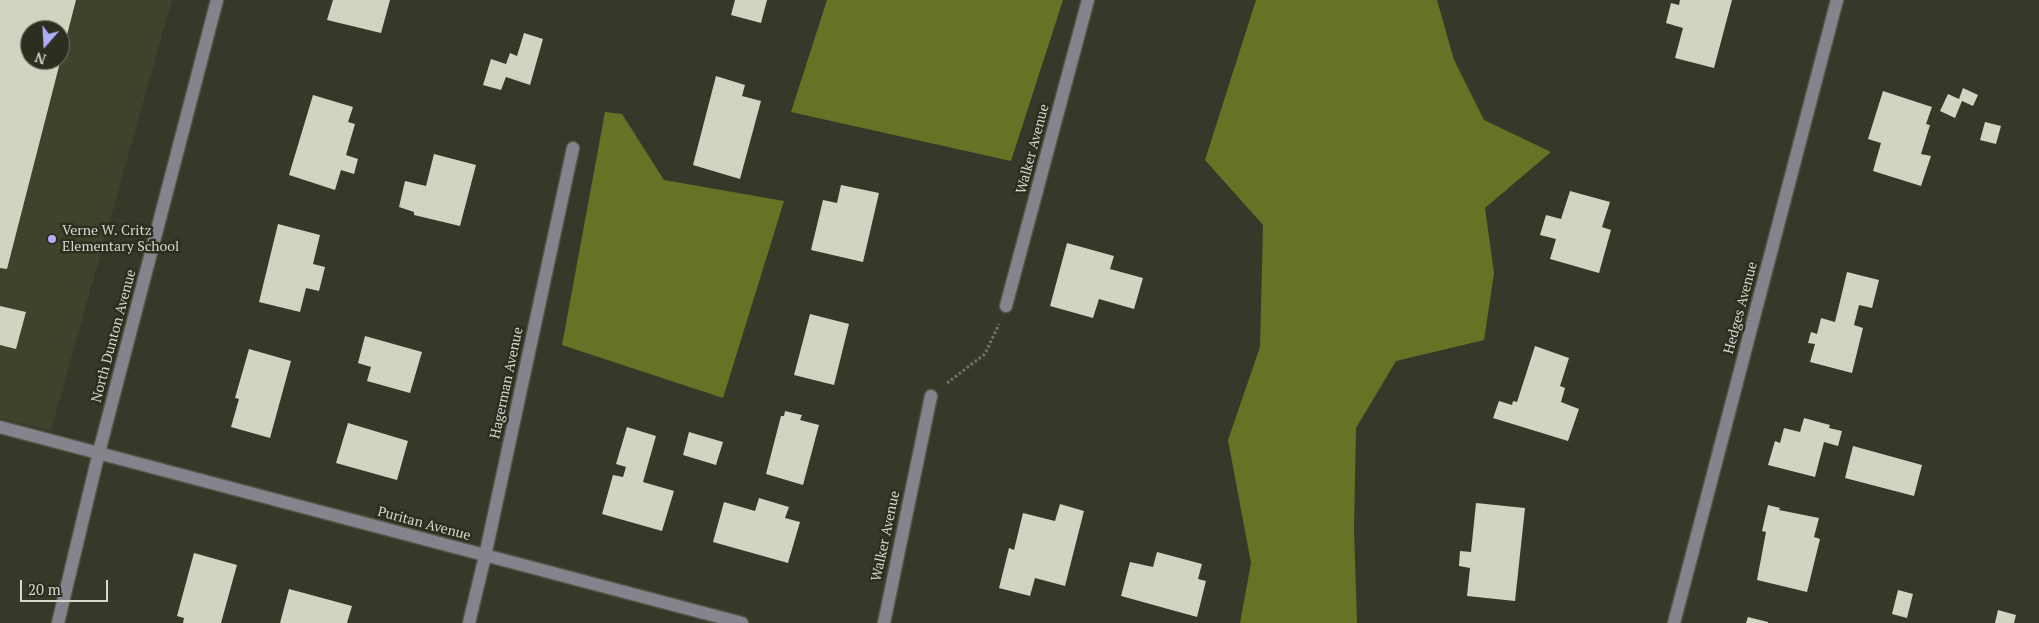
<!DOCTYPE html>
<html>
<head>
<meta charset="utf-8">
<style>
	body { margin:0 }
	#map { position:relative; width:2039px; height:623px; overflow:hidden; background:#363929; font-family:"PT Serif",serif }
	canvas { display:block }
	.north { position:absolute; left:20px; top:20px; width:50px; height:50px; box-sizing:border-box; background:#2c2f1f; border:1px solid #707265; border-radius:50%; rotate:199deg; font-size:14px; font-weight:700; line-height:20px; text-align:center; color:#d5d7cd }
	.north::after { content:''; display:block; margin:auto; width:18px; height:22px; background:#b1adfa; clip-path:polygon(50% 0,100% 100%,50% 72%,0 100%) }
	.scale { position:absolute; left:20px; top:580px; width:88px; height:22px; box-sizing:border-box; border:2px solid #d5d7cd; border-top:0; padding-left:6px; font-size:15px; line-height:18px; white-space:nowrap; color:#d5d7cd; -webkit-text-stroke:4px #2c2f1f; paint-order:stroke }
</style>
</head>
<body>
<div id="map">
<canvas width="2039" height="623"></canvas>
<div class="north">N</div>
<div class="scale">20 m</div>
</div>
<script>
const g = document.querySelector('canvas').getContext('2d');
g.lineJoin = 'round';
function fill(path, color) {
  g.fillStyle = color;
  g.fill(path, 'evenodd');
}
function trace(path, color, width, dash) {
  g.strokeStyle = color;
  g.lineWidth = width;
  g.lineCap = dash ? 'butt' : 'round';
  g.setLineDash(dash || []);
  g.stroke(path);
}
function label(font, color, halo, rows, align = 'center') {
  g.font = font + ' "PT Serif",serif';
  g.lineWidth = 5;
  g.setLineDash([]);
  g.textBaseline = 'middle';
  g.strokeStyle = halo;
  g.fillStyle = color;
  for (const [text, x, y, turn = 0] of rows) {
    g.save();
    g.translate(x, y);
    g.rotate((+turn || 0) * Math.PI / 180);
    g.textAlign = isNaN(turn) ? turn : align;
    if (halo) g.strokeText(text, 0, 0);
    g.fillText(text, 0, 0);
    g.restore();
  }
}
fill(new Path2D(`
	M0 0H172L51 430 0 418ZM30 30H60V60H30Z`), '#3f432c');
fill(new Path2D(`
	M827 0H1063L1011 161 791 112Z
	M1256 0H1437L1454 60 1484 120 1551 152 1485 208 1494 273 1484 340 1396 361 1356 428 1354 529 1357 623H1240L1251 563 1228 440 1260 347 1263 225 1205 160Z
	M605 112 622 114 664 180 784 201 723 398 562 345Z`), '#687224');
fill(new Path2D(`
	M0 0H76L7 269 0 268ZM30 30H60V60H30Z
	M333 0H390L381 33 327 20Z
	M735 0H767L761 23 731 15Z
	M1680 0H1732L1714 68 1675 58 1683 28 1666 23 1671 3 1679 5Z
	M524 33 543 39 530 85 506 77 501 90 483 85 491 59 506 64 510 53 517 56Z
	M716 76 745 85 742 96 761 101 740 179 693 165Z
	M1963 88 1978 95 1973 106 1962 101 1955 118 1940 111 1948 94 1959 99Z
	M1883 91 1932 107 1926 124 1930 125 1921 154 1931 156 1921 186 1873 171 1881 143 1868 139Z
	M313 95 353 107 348 122 355 124 346 155 358 159 354 174 341 170 335 190 289 175Z
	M1985 122 2001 126 1996 144 1980 140Z
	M434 154 476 165 460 226 414 215V212L399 207 405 181 426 186Z
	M841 185 879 193 863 262 811 250 823 200 837 203Z
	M1570 191 1610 202 1602 227 1611 230 1599 273 1550 259 1556 239 1540 235 1546 215 1561 219Z
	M278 224 320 235 313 264 325 267 319 291 306 288 300 312 259 302Z
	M1067 243 1114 256 1110 269 1143 278 1134 309 1099 299 1093 318 1050 306Z
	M1847 272 1879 280 1872 308 1859 305 1854 325 1863 328 1852 373 1810 362 1815 344 1808 343 1811 332 1817 334 1821 318 1835 322Z
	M0 306 26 312 16 349 0 345Z
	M810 314 849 324 834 385 794 375Z
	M365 336 422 352 410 393 367 381 371 367 358 363Z
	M1535 346 1569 358 1560 386 1565 388 1561 402 1579 409 1568 441 1493 418 1499 401 1512 405 1513 401 1517 402Z
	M249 349 291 361 270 438 231 427 239 399 235 398Z
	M785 411 802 415 800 420 819 425 803 485 766 474 781 416H784Z
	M1804 418 1830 425 1829 428 1842 431 1838 446 1824 442 1815 477 1768 465 1775 441 1780 443 1784 428 1800 432Z
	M348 423 408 441 397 480 336 463Z
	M627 427 656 436 643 482 674 491 662 531 602 514 613 475 623 477 626 467 616 464Z
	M689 432 723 442 716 465 683 455Z
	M1853 446 1922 465 1914 496 1845 478Z
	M759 498 789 507 785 518 800 522 788 563 713 542 724 502 755 511Z
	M1476 503 1525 508 1515 601 1467 596 1470 568 1459 566 1460 551 1471 552Z
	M1060 504 1084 511 1065 586 1035 578 1030 596 999 588 1009 548 1014 550 1023 513 1055 521Z
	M1768 505 1780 508 1779 510 1819 518 1814 537 1820 539 1807 592 1757 580 1766 532 1762 531Z
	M1157 552 1202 564 1198 579 1206 581 1197 617 1121 596 1130 562 1153 567Z
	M194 553 237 565 221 623H183L184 618 177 616Z
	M289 589 352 606 347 623H280Z
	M1898 590 1913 594 1907 618 1892 614Z
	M1998 610 2016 615 2014 623H1995Z
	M1748 617 1768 622V623H1746Z`), '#d0d4c0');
const minor = new Path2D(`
	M1006 306 1088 0
	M0 427 742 623
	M58 623 99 452 217 0
	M469 623 485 556 573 148
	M884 623 931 396
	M1674 623 1837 0`);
trace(minor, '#535547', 15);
trace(new Path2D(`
	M947 383 985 354 999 324`), '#727466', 3, [2.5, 2.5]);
trace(minor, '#84848c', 12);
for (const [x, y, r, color] of [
	[52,239,5,"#b1adfa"]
]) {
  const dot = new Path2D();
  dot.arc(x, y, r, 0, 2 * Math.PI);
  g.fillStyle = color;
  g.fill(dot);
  trace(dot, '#2c2f1f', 2);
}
label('14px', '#d5d7cd', '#2c2f1f', [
	["Walker Avenue",1033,149,-75],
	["Hedges Avenue",1741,308,-75],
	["North Dunton Avenue",114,336,-75],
	["Hagerman Avenue",507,383,-78],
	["Puritan Avenue",424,524,15],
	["Walker Avenue",886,536,-78]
]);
label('14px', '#d5d7cd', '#2c2f1f', [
	["Verne W. Critz",62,231],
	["Elementary School",62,247]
], 'left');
</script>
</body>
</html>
